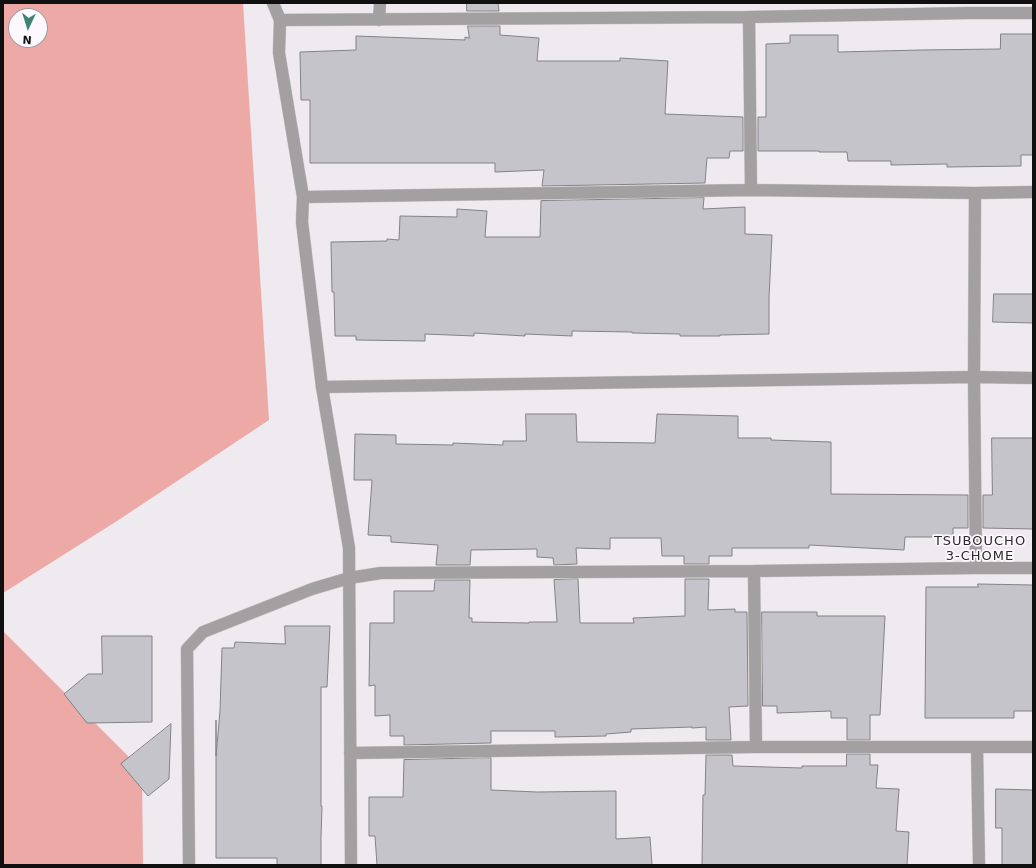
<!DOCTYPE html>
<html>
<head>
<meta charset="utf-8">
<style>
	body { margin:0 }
	#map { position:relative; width:1036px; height:868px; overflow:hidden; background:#efeaef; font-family:"DejaVu Sans",sans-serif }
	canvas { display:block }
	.frame { position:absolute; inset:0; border:4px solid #111011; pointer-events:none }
	.north { position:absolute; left:8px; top:8px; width:40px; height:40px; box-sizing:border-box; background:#fcf8fd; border:1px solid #9e9b9f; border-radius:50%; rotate:184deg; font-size:11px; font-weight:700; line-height:16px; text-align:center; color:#111011 }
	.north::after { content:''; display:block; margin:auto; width:14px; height:18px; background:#408374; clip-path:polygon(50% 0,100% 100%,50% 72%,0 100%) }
</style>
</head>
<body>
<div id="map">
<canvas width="1036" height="868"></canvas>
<div class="frame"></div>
<div class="north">N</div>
</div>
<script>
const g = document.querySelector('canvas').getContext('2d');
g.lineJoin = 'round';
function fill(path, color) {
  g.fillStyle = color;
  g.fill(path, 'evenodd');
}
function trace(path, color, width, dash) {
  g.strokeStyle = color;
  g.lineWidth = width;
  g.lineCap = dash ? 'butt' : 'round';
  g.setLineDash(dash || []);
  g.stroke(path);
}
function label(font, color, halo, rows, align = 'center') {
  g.font = font + ' "DejaVu Sans",sans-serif';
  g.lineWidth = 3.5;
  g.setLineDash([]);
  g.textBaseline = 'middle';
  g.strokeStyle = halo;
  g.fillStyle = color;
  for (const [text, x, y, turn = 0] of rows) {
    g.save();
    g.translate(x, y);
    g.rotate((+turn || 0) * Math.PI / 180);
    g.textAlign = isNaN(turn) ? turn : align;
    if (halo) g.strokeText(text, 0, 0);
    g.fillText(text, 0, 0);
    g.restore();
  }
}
fill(new Path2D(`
	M3 3H243L269 420 117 521 3 593ZM16 16H40V40H16Z
	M3 631 142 770 143 865H3Z`), '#eca9a5');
const building = new Path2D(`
	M467 3H498L499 11H467Z
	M468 26H500V35L539 38 537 61H620V58L668 61 665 114 743 117V151H730L729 158H707L705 183 542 186 544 170 495 172V163H310V100H301L300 52 356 50V36L465 40V37L469 38Z
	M1001 34H1033V155H1021V166L947 167V164L891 165V161H848L847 152H819V151H758V117H766V44L790 43V35H838V52L921 50 1000 49Z
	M704 198 703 209 745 207V234L772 235 769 298V334L720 335V336H680V334L632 333V332L572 331V336L525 334V336L474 333V336L425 334V341L356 340V336H335L334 292H332L331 242 387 241V239L399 240 400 216 457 217V209L487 211 485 237H540L541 201Z
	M994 294H1033V323L993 322Z
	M526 414H576L577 442 655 443 657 414 738 416V438H771V440L831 442V494L968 495V528H953V537H905L904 550 809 545V548H732V556H709V564H684V556H662L661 538H610V549L576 548 577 564 554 565 553 558 537 557V549L471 550 470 565H436L438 545 391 542V536L368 535 372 480H354L355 434 396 435V444L453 445V443L503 445V441H526Z
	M992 438H1033V529L983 528V495H992Z
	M578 579 580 623H634L633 618 685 616V579H709L708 610 735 609V612H747L748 706 729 707 731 740H706V727L692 728V727L631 729V732L606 734V736L555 737V731H491V743L404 745V736H390V715L375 716V685L369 686 370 623H394V591H434L435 580H470L469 618H472V622L529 623V622H557L554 580Z
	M978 584 1033 585V711H1014V718H925L926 587H978Z
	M762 612H817V616H885L880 715H870V740H847V718H831V711L777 713V706H763Z
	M285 626H330L327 687H321V806H322L321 838V865H277V858H216V720V756L220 711 222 648H234L235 642 285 644Z
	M102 636H152V722L87 723 64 694 88 674H102Z
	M171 724 169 779 148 796 121 764Z
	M847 754H870V765H878L876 788 899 789 896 831 909 832 907 865H702L703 795H705L706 755H732L733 766 802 768V766H846Z
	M491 758V790L537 792 616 791V839L650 837 652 865H377L375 836H369V797H403L404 760Z
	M996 789 1033 790V865H1002V828H996Z`);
fill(building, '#c5c4ca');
trace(building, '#838287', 1);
const minor = new Path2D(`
	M273 3 280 20 279 53 303 197 302 222 322 387 349 548 351 865
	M749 17 751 190
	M280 20 749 17 969 13H1033
	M379 20 380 3
	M975 193 974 377 976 568
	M303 197 751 190 975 193 1033 192
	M754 571 756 747
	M977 747 979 865
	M350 753 756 747H1033
	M189 865 187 649 203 632 312 589 349 578 381 573 754 571 976 568H1033`);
const tertiary = new Path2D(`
	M322 387 974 377 1033 378`);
trace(minor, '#cbc7cb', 13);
trace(tertiary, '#cbc7cb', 13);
trace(minor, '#a3a0a1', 12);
trace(tertiary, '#a3a0a1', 12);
g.letterSpacing = '1px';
label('13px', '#2d292d', '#fcf8fd', [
	["TSUBOUCHO",980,542],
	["3-CHOME",980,557]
]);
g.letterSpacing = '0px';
</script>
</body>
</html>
